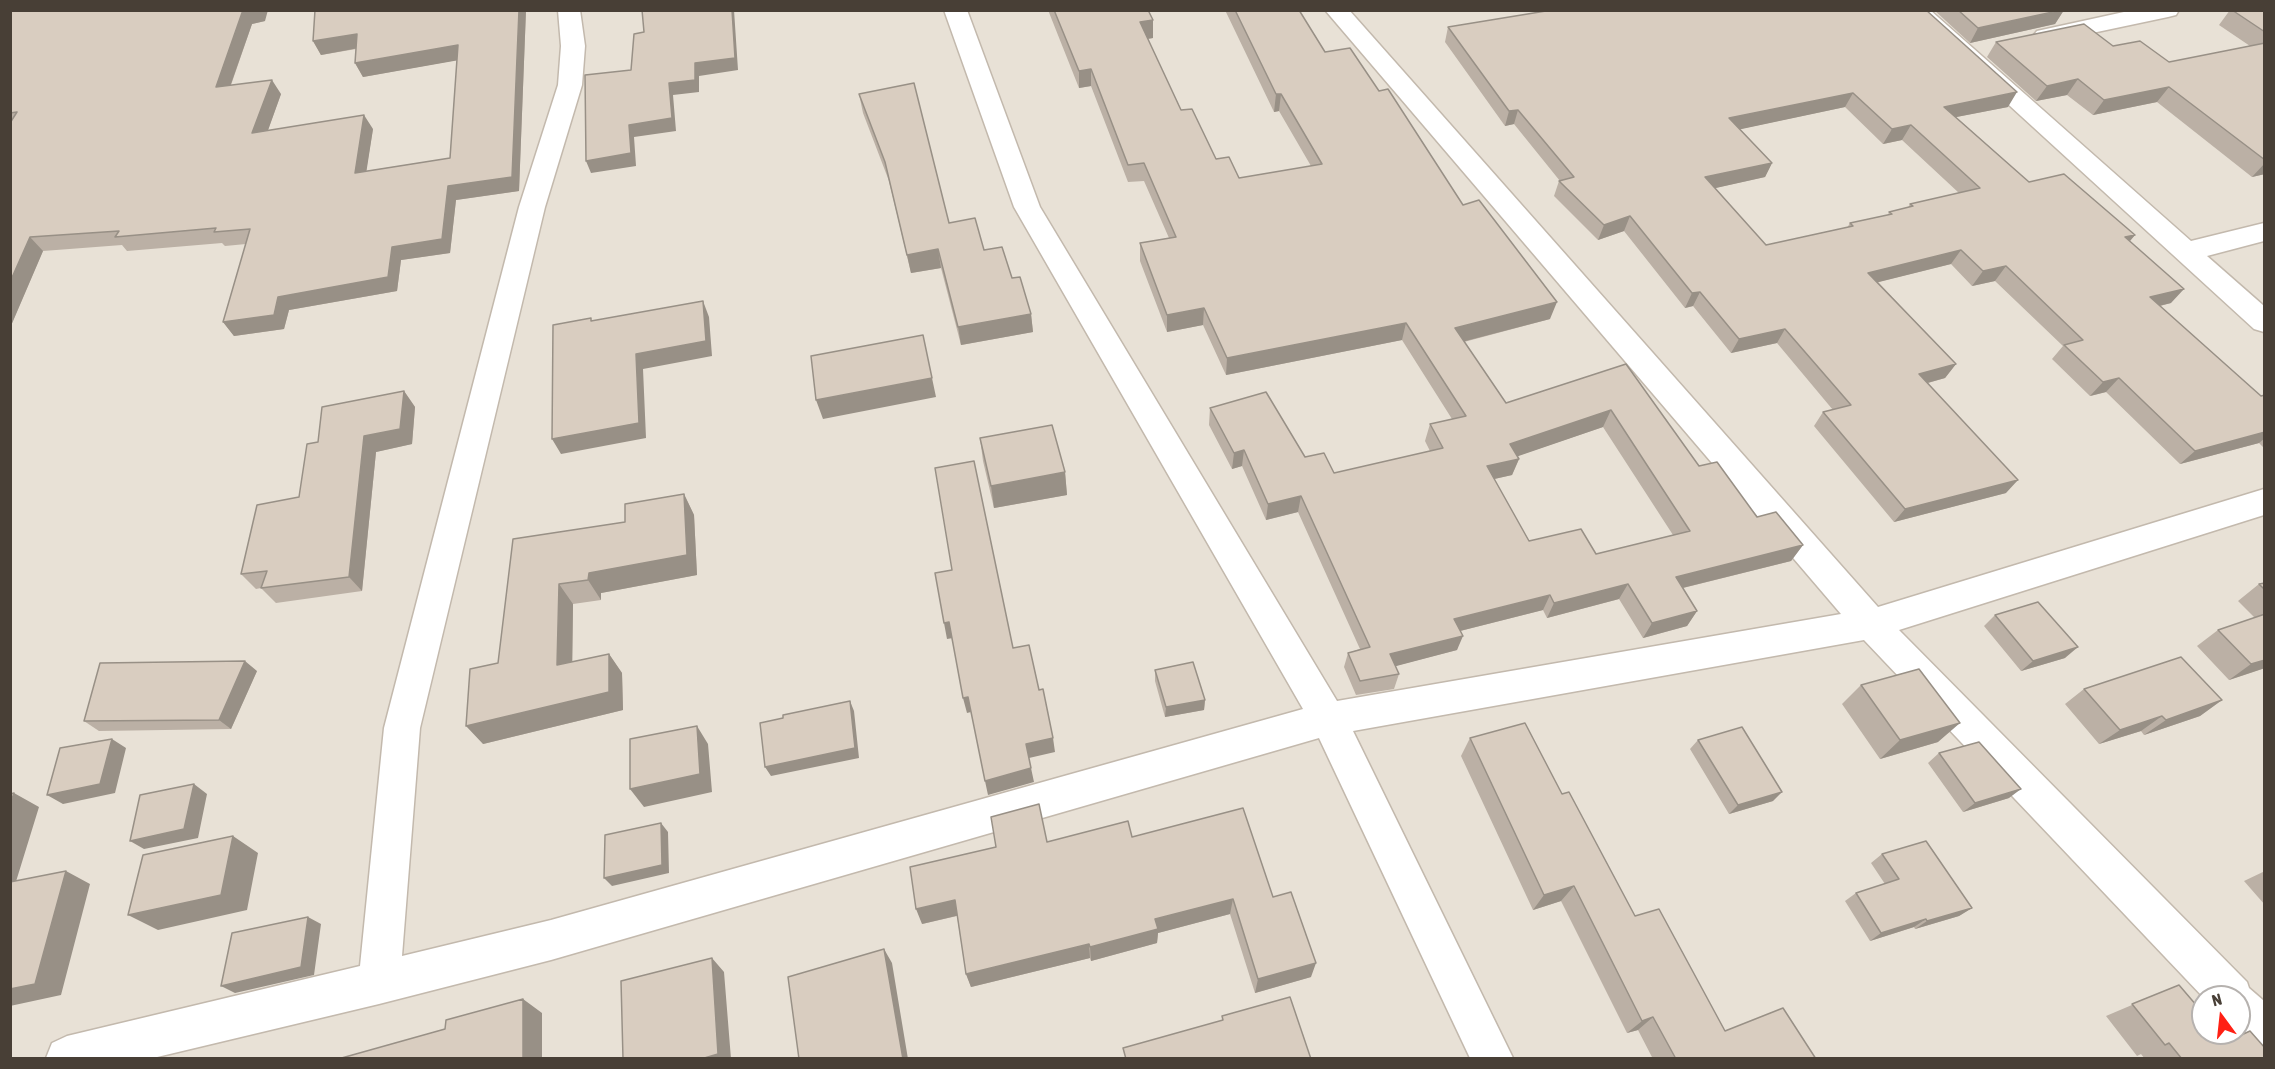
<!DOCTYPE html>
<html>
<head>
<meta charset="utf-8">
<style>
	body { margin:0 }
	#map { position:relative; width:2275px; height:1069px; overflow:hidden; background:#f4efe8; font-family:"Asap Condensed",sans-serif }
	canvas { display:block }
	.frame { position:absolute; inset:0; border:12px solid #483f36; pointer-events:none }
	.north { position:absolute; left:2191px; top:985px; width:60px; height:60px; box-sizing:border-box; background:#fff; border:2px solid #b6b2af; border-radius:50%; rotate:345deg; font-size:16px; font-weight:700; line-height:24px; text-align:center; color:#483f36 }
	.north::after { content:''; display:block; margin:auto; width:21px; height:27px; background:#ff2014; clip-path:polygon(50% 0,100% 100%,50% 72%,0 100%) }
</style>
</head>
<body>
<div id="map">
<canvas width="2275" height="1069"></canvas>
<div class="frame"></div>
<div class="north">N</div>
</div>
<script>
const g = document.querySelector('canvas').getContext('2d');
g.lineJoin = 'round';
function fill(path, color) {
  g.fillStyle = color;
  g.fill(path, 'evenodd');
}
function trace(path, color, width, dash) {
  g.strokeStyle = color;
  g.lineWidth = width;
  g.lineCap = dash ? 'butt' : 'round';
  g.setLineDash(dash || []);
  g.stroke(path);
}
fill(new Path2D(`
	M10 11H2264V1058H11ZM2203 997H2239V1033H2203Z`), '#e8e1d6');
const minor = new Path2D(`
	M558 10H580L585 46 582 85 545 207 420 728 402 956 551 920 1303 709 1014 207 944 10H967L1040 207 1337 701 1841 614 1325 10H1349L1878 607 2264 489V515L1899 630 2247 982 2249 988 2264 1001V1052L2249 1046 2237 1033H2239V997H2203L1864 640 1353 731 1513 1058H1470L1319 738 551 960 379 1004 153 1058H46L52 1043 67 1036 360 966 384 728 519 207 558 85 561 46Z
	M1905 10H1930L2191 241 2264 223V241L2207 256 2264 306V332L2254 329Z
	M2133 10H2179L2176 15 2168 17 2045 43 2037 41 2033 36 2037 31Z`);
trace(minor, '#c3b9ad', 3);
fill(minor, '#fff');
fill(new Path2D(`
	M10 10 265 21 252 24 231 85 281 94 268 130 373 129 366 171 450 158 457 60 363 77 355 63 356 49 321 55 313 41 315 10H526L519 191 456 200 450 253 401 260 397 291 289 310 284 329 234 336 223 322 246 244 225 246 222 243 127 251 122 245 43 251 10 328Z
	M1048 10H1148L1153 20V38L1147 39 1181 110 1216 159 1239 178 1311 166 1279 111 1274 112 1225 10H1299L1325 52 1379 91 1463 205 1550 319 1464 342 1506 403 1626 364 1699 466 1757 517 1803 545 1791 561 1683 588 1697 611 1687 626 1643 638 1619 599 1547 618 1543 610 1460 631 1457 650 1395 666 1399 674 1394 689 1356 695 1344 667 1348 653 1360 649 1298 512 1266 520 1242 466 1232 469 1209 425 1210 408 1334 473 1430 451 1425 441 1430 424 1452 419 1402 340 1226 375 1203 325 1167 332 1140 261V243L1169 238 1144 181 1128 182 1091 86 1079 88ZM1603 427 1673 535 1596 554 1529 541 1494 479 1512 475 1519 459 1517 456Z
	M1934 10H2064L2055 24 1970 43Z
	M2230 10H2265V174L2252 177 2157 102 2093 115 2067 95 2036 101 1987 57 1996 42 2113 46 2169 62 2250 46 2219 25Z
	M1448 27 2008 107 1956 117 2029 182 2135 235 2130 241 2171 303 2160 306 2261 396 2265 395V449L2259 443 2180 464 2106 392 2090 396 2052 359 2063 346 1995 281 1972 286 1951 264 1878 282 1956 364 1945 378 1928 383 2006 493 1894 522 1814 426 1823 412 1833 410 1777 343 1731 353 1693 306 1685 308 1624 231 1598 240 1554 196 1559 181H1560L1514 124 1505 126 1445 42ZM1845 107 1883 144 1902 140 1959 193 1910 204 1908 208 1889 212 1888 215 1850 223 1847 228 1766 245 1715 188 1765 177 1772 163 1740 129Z
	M859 94 949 223 984 250 1012 278 1031 314 1033 332 961 345 941 268 911 273 889 181 863 113Z
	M404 391 415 407 412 444 376 452 362 591 276 603 261 588 256 589 241 574 299 497 318 442Z
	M980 438 1065 472 1067 495 994 508 983 461Z
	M684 494 694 515 697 575 601 593V600L573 604 572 662 609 654 622 673 623 710 483 744 498 663 513 539 625 522Z
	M2265 583V668L2229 680 2197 646 2218 630 2255 618 2238 601 2259 584Z
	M1995 615 2065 658 2021 671 1984 626Z
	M1155 670 1205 700 1204 710 1165 717 1155 681Z
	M257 671 231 729 99 731 84 721Z
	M1861 685 1938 742 1880 759 1842 704Z
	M2084 689 2222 700 2200 716 2144 735 2141 731 2099 744 2065 704Z
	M1470 738 1562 794 1635 916 1725 1031 1816 1059H1653L1638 1030 1627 1033 1561 901 1533 910 1461 756Z
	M1698 740 1773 801 1729 814 1690 749Z
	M1939 753 2009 798 1963 812 1928 763Z
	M1132 837 1273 897 1311 977 1255 993 1230 914 1158 933 1157 943 1091 961 1090 958 971 987 966 974 957 916 922 924 1047 842Z
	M1882 854 1972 908 1959 916 1915 929 1914 927 1870 941 1845 901 1856 893 1885 884 1871 863Z
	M2265 871V905L2244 881Z
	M2179 985 2225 1040 2250 1031 2265 1059H2145L2141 1054 2137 1056 2106 1016Z`), '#bbb0a5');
fill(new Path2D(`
	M243 10H268L265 21 252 24 225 101 216 87Z
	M519 10H526L519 191 456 200 450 253 401 260 397 291 289 310 284 329 234 336 223 322 392 247 448 186Z
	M732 10H734L738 70 699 76V92L673 95 676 131 634 137 636 166 591 173 586 161 629 125 669 83 695 63Z
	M2064 10 2055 24 1970 43 1978 28Z
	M1153 20V38L1140 40V22Z
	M357 34 364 47 321 55 313 41Z
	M458 45 465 59 363 77 355 63Z
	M1091 69V86L1079 88V71Z
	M2078 79 2067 95 2036 101 2047 86Z
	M272 80 281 94 262 147 252 133Z
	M2169 87 2157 102 2093 115 2104 100Z
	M2017 92 2008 107 1936 121 1944 107Z
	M1853 93 1845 107 1723 133 1729 118Z
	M1276 94H1281L1279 111 1274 112Z
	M1518 110 1514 124 1505 126 1509 111Z
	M364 115 373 129 364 187 355 173Z
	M1911 125 1902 140 1883 144 1892 129Z
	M1772 163 1765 177 1698 192 1705 177Z
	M2265 163V174L2252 177Z
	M1630 216 1624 231 1598 240 1604 225Z
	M2135 235 2123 249 2125 237Z
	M30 237 43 251 10 328V282Z
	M938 249 941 268 911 273 907 255Z
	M1961 250 1951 264 1859 287 1868 273Z
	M2006 266 1995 281 1972 286 1983 271Z
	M2184 289 2171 303 2138 311 2150 297Z
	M1700 292 1693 306 1685 308 1692 293Z
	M703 301 709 317 712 356 643 369 646 438 561 454 552 439 636 354Z
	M1557 302 1550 319 1450 345 1455 328Z
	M1204 308 1203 325 1167 332V315Z
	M1031 314 1033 332 961 345 958 327Z
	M1406 323 1402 340 1226 375 1227 358Z
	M1785 329 1777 343 1731 353 1739 339Z
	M1956 364 1945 378 1909 388 1919 374Z
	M932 378 936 397 823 419 816 400Z
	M2119 378 2106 392 2090 396 2103 382Z
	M404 391 415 407 412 444 376 452 362 591 349 577 364 436Z
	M1611 410 1603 427 1504 461 1510 444Z
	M2265 432V438L2259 443 2180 464 2195 451Z
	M1244 450 1242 466 1232 469 1234 453Z
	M1519 459 1512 475 1481 482 1487 466Z
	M1065 472 1067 495 994 508 991 486Z
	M2018 480 2006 493 1894 522 1905 509Z
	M684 494 694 515 697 575 601 593V600L588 580 589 573Z
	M1301 496 1298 512 1266 520 1268 504Z
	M1803 545 1791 561 1666 592 1676 577Z
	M559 584 573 604 572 684 557 665Z
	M1628 584 1619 599 1547 618 1554 603Z
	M1550 595 1543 610 1448 634 1454 619Z
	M1697 611 1687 626 1643 638 1652 623Z
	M949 622 953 638 947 639 944 623Z
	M1463 636 1457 650 1385 669 1390 654Z
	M2078 647 2065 658 2021 671 2033 661Z
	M609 654 622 673 623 710 483 744 466 726Z
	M2265 660V668L2229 680 2251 664Z
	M245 661 257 671 231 729 219 720Z
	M968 697 971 712 967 713 963 698Z
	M1205 700 1204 710 1165 717 1166 707Z
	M2222 700 2200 716 2144 735 2166 720Z
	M850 701 854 711 859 758 771 776 765 767Z
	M2162 716 2141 731 2099 744 2120 730Z
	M1960 723 1938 742 1880 759 1900 740Z
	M697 726 708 744 712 792 644 807 630 789Z
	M1053 738 1055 752 1029 758 1026 744Z
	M112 739 126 748 115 793 63 804 47 795Z
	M1031 768 1034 782 988 795 985 781Z
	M194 784 207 794 198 838 144 849 130 841Z
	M2021 789 2009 798 1963 812 1975 803Z
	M1782 792 1773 801 1729 814 1738 805Z
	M14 793 39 807 14 888 10 894V804Z
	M661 823 668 832 669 873 612 886 604 878Z
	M233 836 258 853 247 910 158 930 128 915Z
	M66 871 90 884 61 995 10 1006V989Z
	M1574 886 1561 901 1533 910 1544 895Z
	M1233 899 1230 914 1158 933 1157 943 1091 961 1090 947 1155 919Z
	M955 900 960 915 922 924 916 909Z
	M1972 908 1959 916 1915 929 1927 921Z
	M308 917 321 924 314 975 235 993 221 986Z
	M1926 919 1914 927 1870 941 1881 933Z
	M1089 944 1090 958 971 987 966 974Z
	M884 949 892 963 908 1059H903Z
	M712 958 724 972 731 1059H701Z
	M1316 963 1311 977 1255 993 1258 979Z
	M523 999 542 1013V1059H523Z
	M1653 1017 1638 1030 1627 1033 1642 1021Z`), '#989086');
const building = new Path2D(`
	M10 10H243L216 87 272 80 252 133 364 115 355 173 450 158 458 45 355 63 357 34 313 41 315 10H519L512 177 448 186 442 239 392 247 388 277 278 297 274 315 223 322 250 229 214 232 216 228 115 237 119 231 30 237 10 282V123L17 112 10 113Z
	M642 10H732L735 58 695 63V80L669 83 672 118 629 125 631 153 586 161 585 75 631 70 634 34 644 32Z
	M1054 10H1148L1153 20 1140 22 1181 110 1192 109 1216 159 1229 157 1239 178 1322 164 1281 94H1276L1235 10H1299L1325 52 1350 48 1379 91 1388 89 1463 205 1479 200 1557 302 1455 328 1506 403 1626 364 1699 466 1717 462 1757 517 1776 512 1803 545 1676 577 1697 611 1652 623 1628 584 1554 603 1550 595 1454 619 1463 636 1390 654 1399 674 1360 681 1348 653 1370 647 1301 496 1268 504 1244 450 1234 453 1210 408 1266 392 1305 457 1324 453 1334 473 1443 448 1430 424 1466 416 1406 323 1227 358 1204 308 1167 315 1140 243 1176 237 1144 163 1128 165 1091 69 1079 71ZM1611 410 1690 531 1596 554 1581 529 1529 541 1487 466 1519 459 1510 444Z
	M1552 10H1926L2017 92 1944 107 2029 182 2064 174 2135 235 2125 237 2184 289 2150 297 2261 396 2265 395V432L2195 451 2119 378 2103 382 2064 345 2083 340 2006 266 1983 271 1961 250 1868 273 1956 364 1919 374 2018 480 1905 509 1823 412 1851 405 1785 329 1739 339 1700 292 1692 293 1630 216 1604 225 1559 181 1574 177 1518 110 1509 111 1448 27ZM1853 93 1892 129 1911 125 1980 188 1910 204 1913 206 1889 212 1892 214 1850 223 1853 226 1766 245 1705 177 1772 163 1729 118Z
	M1958 10H2062L1978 28Z
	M2232 10H2265V32Z
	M2084 24 2113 46 2140 41 2169 62 2265 43V160L2169 87 2104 100 2078 79 2047 86 1996 42Z
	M914 83 949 223 975 218 984 250 1002 247 1012 278 1020 277 1031 314 958 327 938 249 907 255 885 162 859 94Z
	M703 301 706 341 636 354 639 423 552 439 553 325 591 318V321Z
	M923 335 932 378 816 400 811 356Z
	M404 391 400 429 364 436 349 577 261 588 267 571 241 574 257 505 299 497 307 444 318 442 322 407Z
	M1052 425 1065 472 991 486 980 438Z
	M974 461 1013 648 1029 645 1039 690 1043 689 1053 738 1026 744 1031 768 985 781 968 697 963 698 949 622 944 623 935 573 952 570 935 468Z
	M684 494 687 555 589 573 588 580 559 584 557 665 609 654V692L466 726 470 669 498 663 513 539 625 522V504Z
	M2265 583V590L2259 584Z
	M2038 602 2078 647 2033 661 1995 615Z
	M2265 614V660L2251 664 2218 630Z
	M2181 657 2222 700 2166 720 2162 716 2120 730 2084 689Z
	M245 661 219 720 84 721 100 663Z
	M1193 662 1205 700 1166 707 1155 670Z
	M1919 669 1960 723 1900 740 1861 685Z
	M850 701 855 748 765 767 760 723 783 718V715Z
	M1525 723 1562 794 1569 792 1635 916 1659 909 1725 1031 1783 1008 1816 1059H1676L1653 1017 1642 1021 1574 886 1544 895 1470 738Z
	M697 726 700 774 630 789V739Z
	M1742 727 1782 792 1738 805 1698 740Z
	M112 739 100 784 47 795 60 748Z
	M1979 742 2021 789 1975 803 1939 753Z
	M194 784 184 829 130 841 140 795Z
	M14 793 10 804V794Z
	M1039 804 1047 842 1128 821 1132 837 1243 808 1273 897 1291 892 1316 963 1258 979 1233 899 1155 919 1158 929 1090 947 1089 944 966 974 955 900 916 909 910 867 996 847 991 817Z
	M661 823 662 865 604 878 605 835Z
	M233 836 221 895 128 915 143 855Z
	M1926 841 1972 908 1927 921 1926 919 1881 933 1856 893 1899 879 1882 854Z
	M66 871 35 984 10 989V882Z
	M308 917 301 967 221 986 232 933Z
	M884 949 903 1059H799L788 977Z
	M712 958 718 1054 701 1059H623L621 981Z
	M2179 985 2203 1013V1033H2219L2226 1042 2250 1031 2265 1048V1059H2182L2169 1043 2165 1045 2132 1004Z
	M1290 997 1311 1059H1126L1123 1048 1223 1020 1222 1016Z
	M523 999V1059H338L445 1029 446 1020Z`);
fill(building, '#d9cdc0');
trace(building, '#989086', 1.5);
</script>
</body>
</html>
